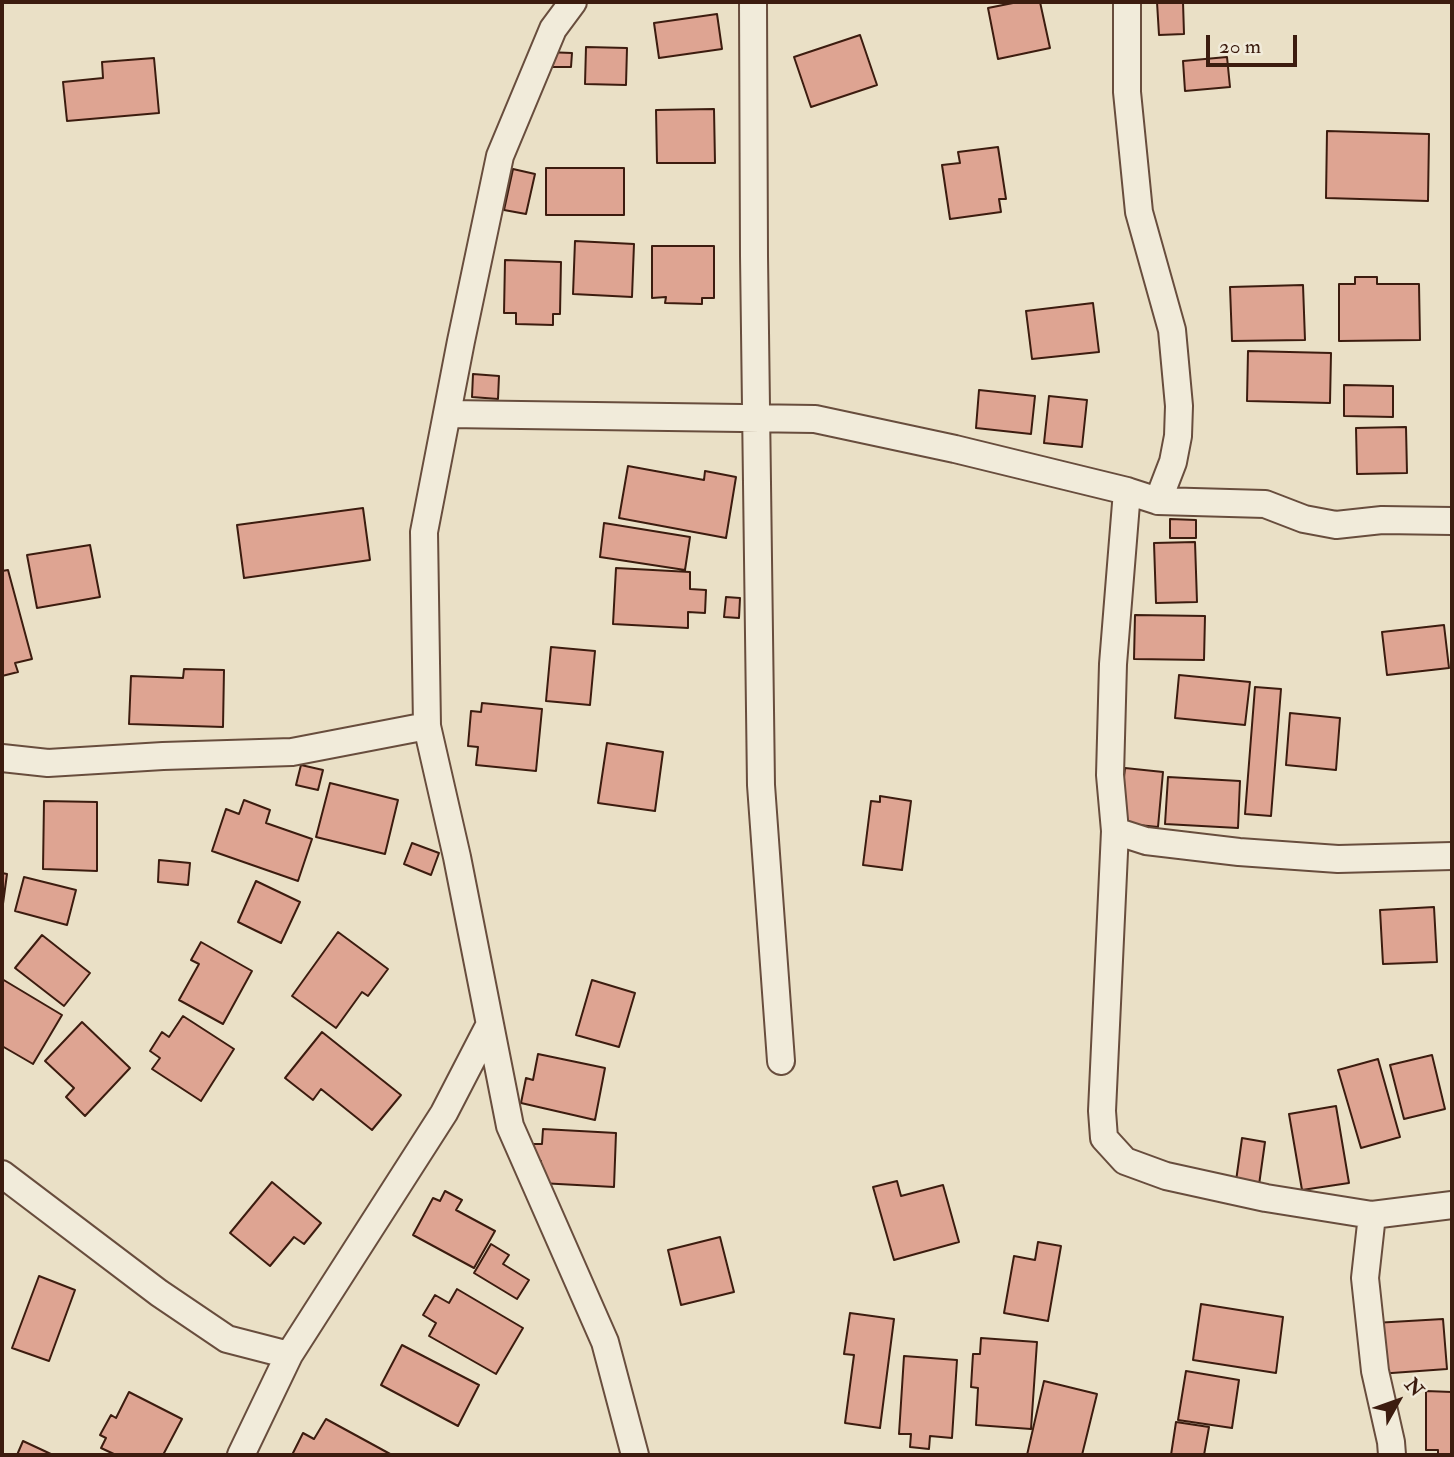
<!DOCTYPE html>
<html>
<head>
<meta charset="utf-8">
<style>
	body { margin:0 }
	#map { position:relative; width:1454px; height:1457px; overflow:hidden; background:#eae0c6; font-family:"IM FELL Double Pica",serif }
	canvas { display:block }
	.frame { position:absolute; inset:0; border:4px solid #3c1c0f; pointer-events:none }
	.north { position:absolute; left:1363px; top:1366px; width:70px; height:70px; -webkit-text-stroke:5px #f1ebda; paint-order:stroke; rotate:50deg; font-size:19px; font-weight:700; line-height:28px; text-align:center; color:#3c1c0f }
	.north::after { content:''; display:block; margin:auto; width:24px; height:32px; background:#3c1c0f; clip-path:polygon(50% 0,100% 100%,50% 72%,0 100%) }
	.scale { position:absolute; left:1206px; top:35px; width:91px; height:32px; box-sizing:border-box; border:4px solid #3c1c0f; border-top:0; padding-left:9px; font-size:21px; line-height:24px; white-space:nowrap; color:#3c1c0f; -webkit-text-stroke:5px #f1ebda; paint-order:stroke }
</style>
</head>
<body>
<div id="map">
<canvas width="1454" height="1457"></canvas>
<div class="frame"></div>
<div class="north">N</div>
<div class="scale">20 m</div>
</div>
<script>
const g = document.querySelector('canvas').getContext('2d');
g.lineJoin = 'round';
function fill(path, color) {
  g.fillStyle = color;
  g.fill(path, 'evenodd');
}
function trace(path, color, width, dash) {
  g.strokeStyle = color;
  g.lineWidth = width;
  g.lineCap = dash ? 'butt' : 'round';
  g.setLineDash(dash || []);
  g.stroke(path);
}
const building = new Path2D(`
	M1018 2H1040L1050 48 998 59 988 8Z
	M1157 2H1183L1184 34 1159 35Z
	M717 14 722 49 659 58 654 23Z
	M860 35 877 85 811 107 794 57Z
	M586 47 627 48 626 85 585 84Z
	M546 52 572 53 571 67H546Z
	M1227 57 1230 87 1185 91 1183 61Z
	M154 58 159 113 67 121 63 82 103 78 102 62Z
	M714 109 715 163H657L656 110Z
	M1327 131 1429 134 1428 201 1326 198Z
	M998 147 1006 199H999L1001 212 950 219 942 165 960 163 958 152Z
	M546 168H624V215H546Z
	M513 169 535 174 526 214 504 210Z
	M575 241 634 244 632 297 573 294Z
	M652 246H714V298H702V304L665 303 666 297 652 298Z
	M505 260 561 262 560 314H553V325L516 324V313H504Z
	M1355 277H1377V284H1419L1420 340 1339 341V284H1355Z
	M1303 285 1305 340 1232 341 1230 287Z
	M1093 303 1099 352 1032 359 1026 311Z
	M1248 351 1331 353 1330 403 1247 401Z
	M473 374 499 376 498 399 472 397Z
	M1344 385 1393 386V417L1344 416Z
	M979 390 1035 396 1031 434 976 428Z
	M1049 396 1087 400 1082 447 1044 443Z
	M1406 427 1407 473 1357 474 1356 428Z
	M628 466 704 480 705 471 736 477 726 538 619 518Z
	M363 508 370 560 244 578 237 525Z
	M1170 519 1196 520V538H1170Z
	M604 523 690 537 685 570 600 557Z
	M1195 542 1197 602 1156 603 1154 543Z
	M90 545 100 597 37 608 27 555Z
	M616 568 690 572V589L706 590 705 613 688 612V628L613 624Z
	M8 570 32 659 15 663 18 672 2 676V571Z
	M726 597 740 598 739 618 724 617Z
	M1135 615 1205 616 1204 660 1134 659Z
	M1444 625 1449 668 1387 675 1382 632Z
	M551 647 595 651 590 705 546 701Z
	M184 669 224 670 223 727 129 724 131 676 183 678Z
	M1179 675 1250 682 1245 725 1175 718Z
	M1255 687 1281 689 1271 816 1245 814Z
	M482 703 542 709 536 771 476 765 478 747 468 746 471 711 481 712Z
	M1290 713 1340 718 1336 770 1286 765Z
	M607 743 663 752 655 811 598 803Z
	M301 765 323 770 318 790 296 785Z
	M1125 768 1163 772 1158 827 1119 823Z
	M1168 777 1240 781 1238 828 1165 824Z
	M330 783 398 800 385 854 316 837Z
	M880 796 911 801 902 870 863 865 871 801 880 802Z
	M244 800 270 810 266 823 312 839 298 881 212 851 226 809 239 814Z
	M44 801 97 802V871L43 869Z
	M412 843 439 853 431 875 404 864Z
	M159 860 190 863 188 885 158 882Z
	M2 873 7 874 2 911Z
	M24 877 76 890 67 925 15 911Z
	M256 881 300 902 281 943 238 922Z
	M1434 907 1437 962 1383 964 1380 910Z
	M338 932 388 969 368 996 362 992 336 1028 292 996Z
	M42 935 90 973 64 1006 15 968Z
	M201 942 252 971 223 1024 179 1000 199 964 191 960Z
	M2 979 62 1015 33 1064 2 1046Z
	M592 980 635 993 619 1047 576 1035Z
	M183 1016 234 1049 201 1101 152 1069 160 1058 150 1051 162 1032 169 1037Z
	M82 1022 130 1068 85 1116 66 1097 74 1088 45 1061Z
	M322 1032 401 1095 372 1130 321 1089 313 1100 285 1078Z
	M538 1054 605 1068 595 1120 521 1103 526 1078 533 1080Z
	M1432 1055 1445 1109 1404 1119 1390 1065Z
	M1378 1059 1400 1137 1361 1148 1338 1070Z
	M1336 1106 1349 1183 1302 1190 1289 1114Z
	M543 1129 616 1133 614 1187 540 1183 541 1161H531L532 1144H542Z
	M1242 1138 1265 1142 1259 1185 1236 1181Z
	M897 1181 901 1196 943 1185 959 1242 894 1260 873 1187Z
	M272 1182 321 1223 304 1244 294 1237 270 1266 230 1233Z
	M445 1191 462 1200 456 1210 495 1231 474 1268 413 1235 433 1198 440 1201Z
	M720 1237 734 1292 681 1305 668 1250Z
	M1038 1242 1061 1246 1048 1321 1004 1313 1014 1256 1035 1260Z
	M491 1244 509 1255 503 1264 529 1280 517 1299 474 1273Z
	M39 1276 75 1290 49 1361 12 1348Z
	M457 1289 523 1328 496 1374 429 1336 436 1323 423 1315 435 1295 449 1303Z
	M1201 1304 1283 1317 1276 1373 1193 1360Z
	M850 1313 894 1319 880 1428 845 1423 854 1355 844 1354Z
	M1443 1319 1447 1369 1378 1374 1374 1323Z
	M981 1338 1037 1342 1031 1429 976 1425 978 1388 971 1387 973 1354H980Z
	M402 1345 479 1385 458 1426 381 1385Z
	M904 1356 957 1360 952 1438 930 1436 929 1449 910 1447 911 1434H899Z
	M1186 1371 1239 1380 1232 1428 1178 1420Z
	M1044 1381 1097 1394 1082 1455H1027Z
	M1426 1391 1452 1392V1455H1438V1450H1426Z
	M129 1392 182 1419 163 1455H116L101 1448 106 1438 100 1435 111 1415 116 1418Z
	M326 1419 392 1455H292L303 1433 314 1439Z
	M1176 1422 1209 1427 1204 1455H1171Z
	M23 1441 53 1455H17Z`);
fill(building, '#dea492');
trace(building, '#3c1c0f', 2);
const minor = new Path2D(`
	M573 2 553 29 500 156 461 341 424 532 427 726 457 857 510 1126 605 1342 635 1455
	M753 2 754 256 761 785 781 1061
	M1127 2V92L1139 212 1172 330 1179 406 1178 436 1173 462 1158 501
	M448 414 815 419 955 449 1127 491 1158 501 1265 504 1304 519 1336 525 1382 520 1452 521
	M1127 491 1113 664 1110 775 1115 831 1146 841 1239 852 1338 859 1452 856
	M2 758 48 763 163 756 292 752 427 726
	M1115 831 1102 1111 1104 1138 1125 1161 1166 1176 1266 1198 1372 1215
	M2 1174 159 1293 227 1339 289 1355
	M241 1455 289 1355 444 1113 489 1026
	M1392 1455 1391 1442 1375 1371 1365 1278 1372 1215 1452 1205`);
trace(minor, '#684d3d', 30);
trace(minor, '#f1ebda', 26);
</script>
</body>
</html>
